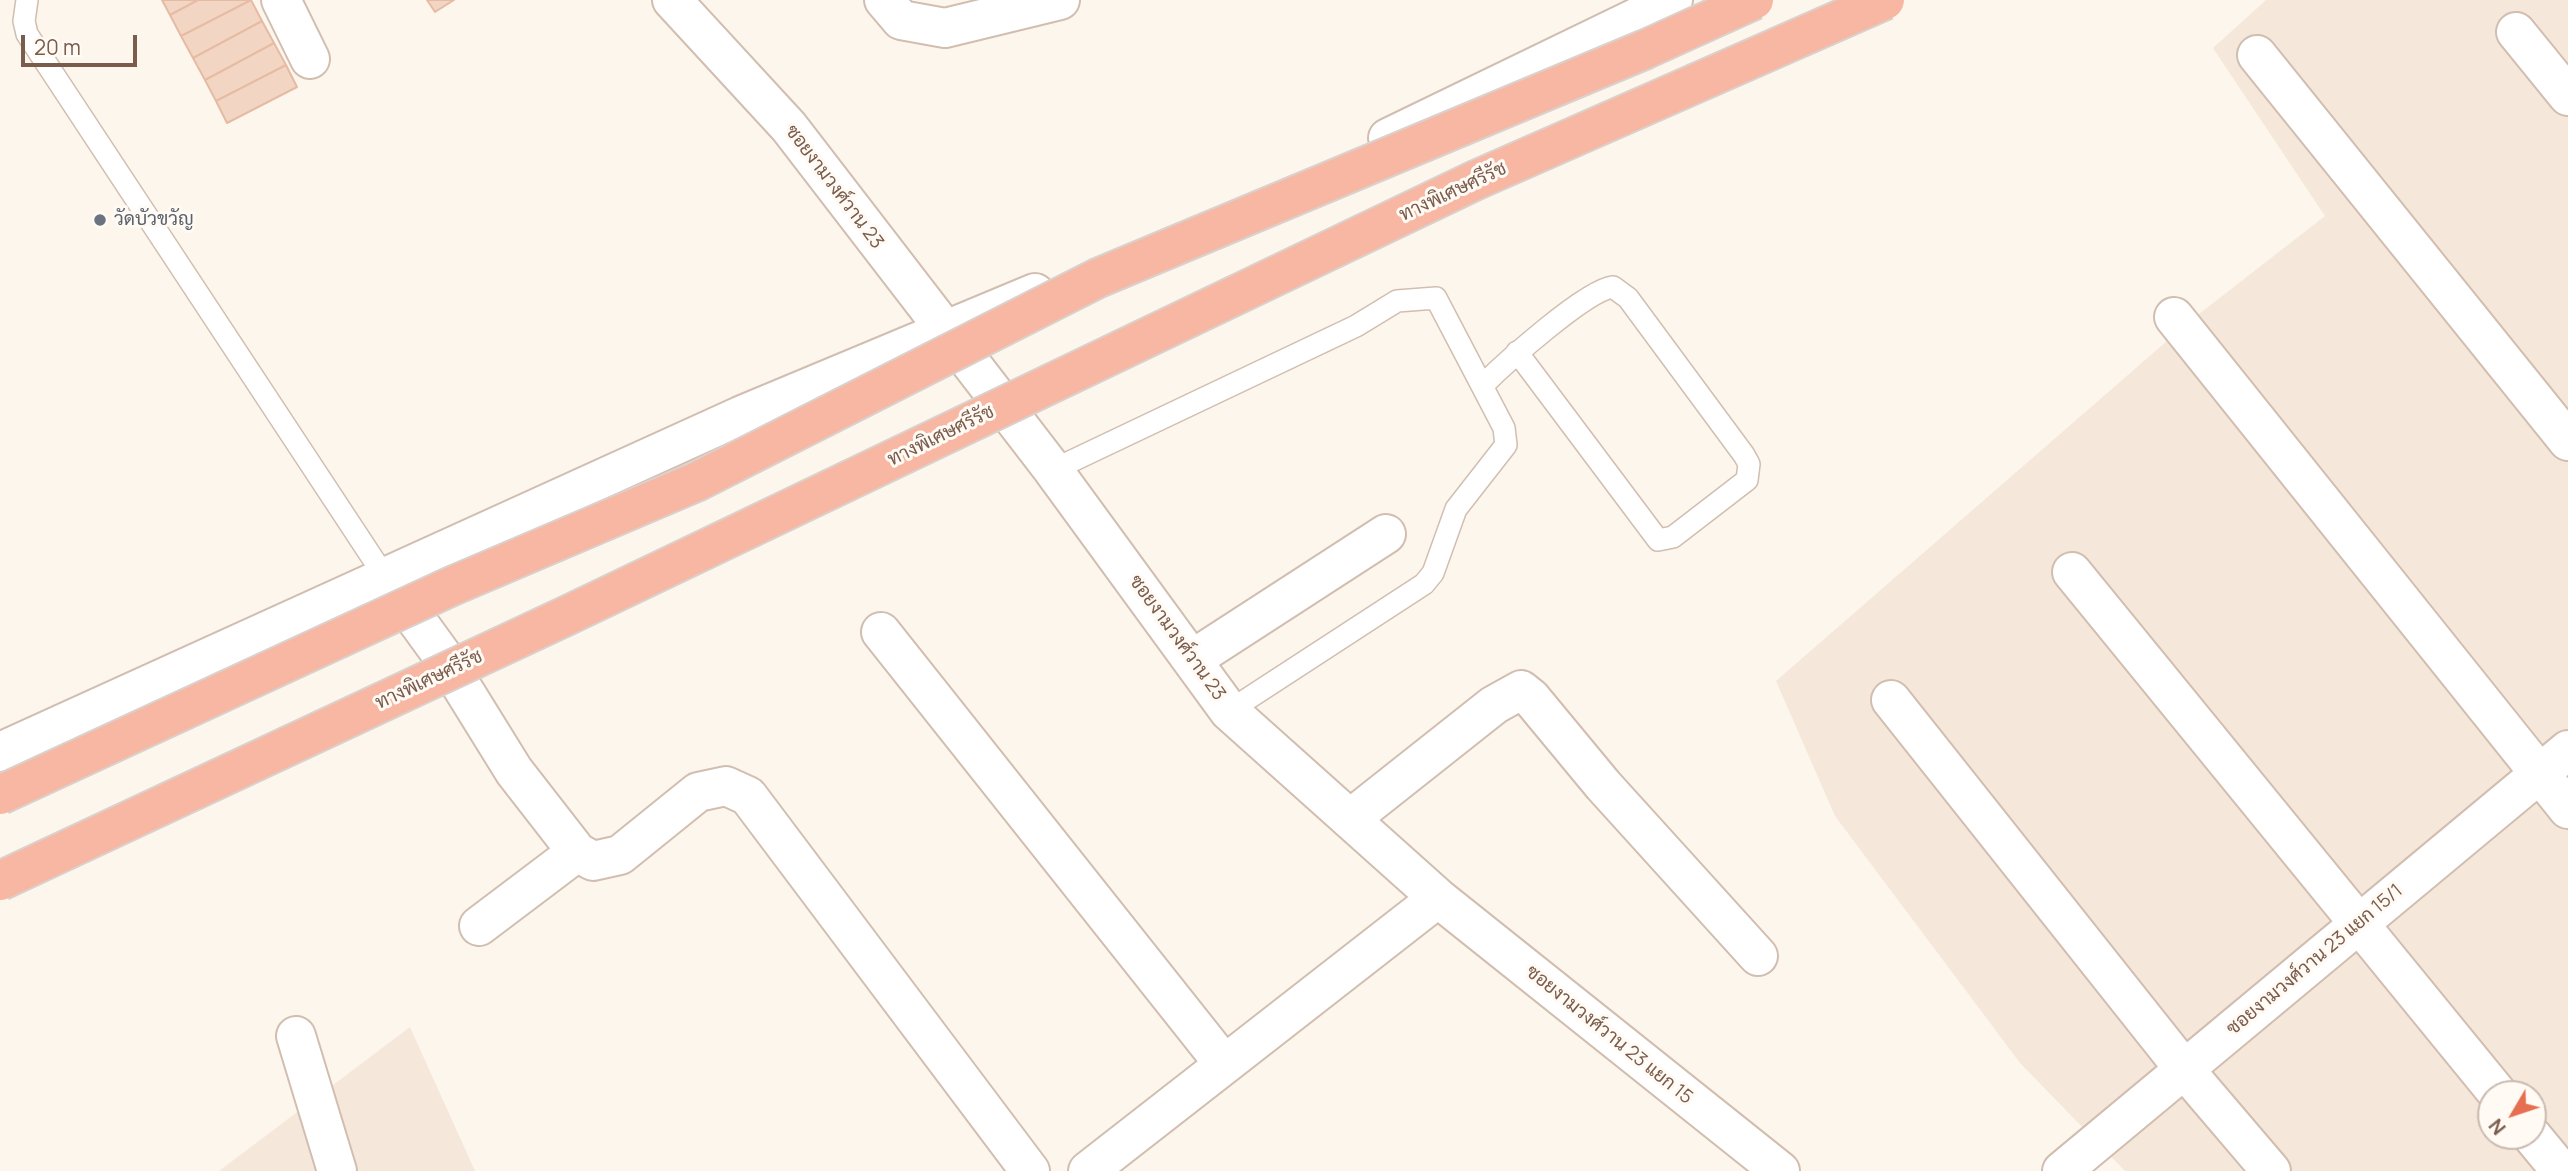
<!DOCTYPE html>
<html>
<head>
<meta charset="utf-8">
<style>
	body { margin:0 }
	#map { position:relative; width:2568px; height:1171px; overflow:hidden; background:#fdf6ec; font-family:Manrope,sans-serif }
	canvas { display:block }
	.north { position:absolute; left:2477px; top:1080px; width:70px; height:70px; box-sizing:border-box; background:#fffaf3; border:2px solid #cabbb1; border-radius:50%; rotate:231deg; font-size:19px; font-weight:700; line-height:28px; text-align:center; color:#7a5c4d }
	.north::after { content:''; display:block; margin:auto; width:24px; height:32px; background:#e76f51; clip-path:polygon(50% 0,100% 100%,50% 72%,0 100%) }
	.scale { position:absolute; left:21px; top:35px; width:116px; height:32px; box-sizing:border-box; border:4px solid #7a5c4d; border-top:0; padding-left:9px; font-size:21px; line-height:24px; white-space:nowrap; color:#7a5c4d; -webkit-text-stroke:5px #fffaf3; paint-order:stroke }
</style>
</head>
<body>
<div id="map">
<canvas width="2568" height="1171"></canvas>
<div class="north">N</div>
<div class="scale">20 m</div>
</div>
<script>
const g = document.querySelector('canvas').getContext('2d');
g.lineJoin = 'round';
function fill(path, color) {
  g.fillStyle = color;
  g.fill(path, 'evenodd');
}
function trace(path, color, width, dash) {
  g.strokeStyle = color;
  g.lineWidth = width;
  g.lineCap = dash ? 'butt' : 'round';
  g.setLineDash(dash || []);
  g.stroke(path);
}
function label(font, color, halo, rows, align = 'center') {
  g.font = font + ' Manrope,Sarabun,sans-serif';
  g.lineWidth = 6;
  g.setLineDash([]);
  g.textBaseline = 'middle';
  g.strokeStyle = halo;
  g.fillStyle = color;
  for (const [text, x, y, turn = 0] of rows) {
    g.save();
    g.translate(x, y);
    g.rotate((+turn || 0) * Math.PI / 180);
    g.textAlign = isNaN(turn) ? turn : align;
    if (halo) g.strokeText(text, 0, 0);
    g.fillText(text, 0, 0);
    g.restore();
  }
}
fill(new Path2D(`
	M2266 0H2568V1171H2125L2020 1063 1835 816 1776 681 2190 321 2325 216 2213 48ZM2491 1094H2533V1136H2491Z
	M410 1027 475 1171H219Z`), '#f5e8da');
const building = new Path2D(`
	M162 0H198L170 15Z
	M198 0H251L181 36 170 15Z
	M251 0 262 21 193 58 181 36Z
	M427 0H454L435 12Z
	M262 21 274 43 205 80 193 58Z
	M274 43 286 65 216 101 205 80Z
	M286 65 297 87 227 123 216 101Z`);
fill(building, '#f3d5c3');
trace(building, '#e6bba3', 2);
const service = new Path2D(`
	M27 0 24 21 27 34 385 577
	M1483 385C1504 364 1586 290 1613 287L1628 298 1744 455 1749 464 1747 480 1673 537 1658 540 1517 352
	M1053 470 1356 326 1397 301 1436 298 1504 428 1506 445 1456 509 1433 573 1424 584 1229 711`);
const minor = new Path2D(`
	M281 0 310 59
	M884 0 901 20 945 28 1060 0
	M2516 32 2568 96
	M2257 55 2568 441
	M1388 138 1673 0
	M2174 317 2568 809
	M2072 572 2498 1094
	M388 581 444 658 514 771 577 852 593 861 620 855 698 792 726 786 748 796 1030 1171
	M881 632 1224 1064
	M1193 659 1386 534
	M1891 700 2184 1069 2271 1171
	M0 752 740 416 1035 293
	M1350 819 1494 705 1521 690 1531 698 1603 785 1758 956
	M479 926 577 852
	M296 1036 337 1171
	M2532 1136 2561 1171
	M2062 1171 2568 750`);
const tertiary = new Path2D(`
	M672 0 789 127 1053 470 1229 711 1438 898 1780 1171
	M1088 1171 1438 898`);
trace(service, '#d1beb0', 24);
trace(minor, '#d1beb0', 42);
trace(tertiary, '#d1beb0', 42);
trace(service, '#fff', 21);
trace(minor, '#fff', 38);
trace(tertiary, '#fff', 38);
const motorwayBridge = new Path2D(`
	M0 795 452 586 696 482 1098 278 1646 49 1754 0
	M0 881 566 616 1476 180 1885 0`);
trace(motorwayBridge, '#dad1cd', 42, []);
trace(motorwayBridge, '#f7b7a3', 38);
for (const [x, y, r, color] of [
	[100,220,7,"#6b7280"]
]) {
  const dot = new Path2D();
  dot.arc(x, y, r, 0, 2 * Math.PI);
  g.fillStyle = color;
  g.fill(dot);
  trace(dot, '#fffaf3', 2.5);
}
label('19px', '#7a5c4d', '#fffaf3', [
	["ซอยงามวงศ์วาน 23",834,187,53],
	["ทางพิเศษศรีรัช",1453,192,-25],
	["ทางพิเศษศรีรัช",941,436,-26],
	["ซอยงามวงศ์วาน 23",1177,638,54],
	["ทางพิเศษศรีรัช",429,680,-25],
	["ซอยงามวงศ์วาน 23 แยก 15/1",2315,960,-40],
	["ซอยงามวงศ์วาน 23 แยก 15",1609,1035,39]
]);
label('19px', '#5b616d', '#fffaf3', [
	["วัดบัวขวัญ",114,220]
], 'left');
</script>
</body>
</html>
